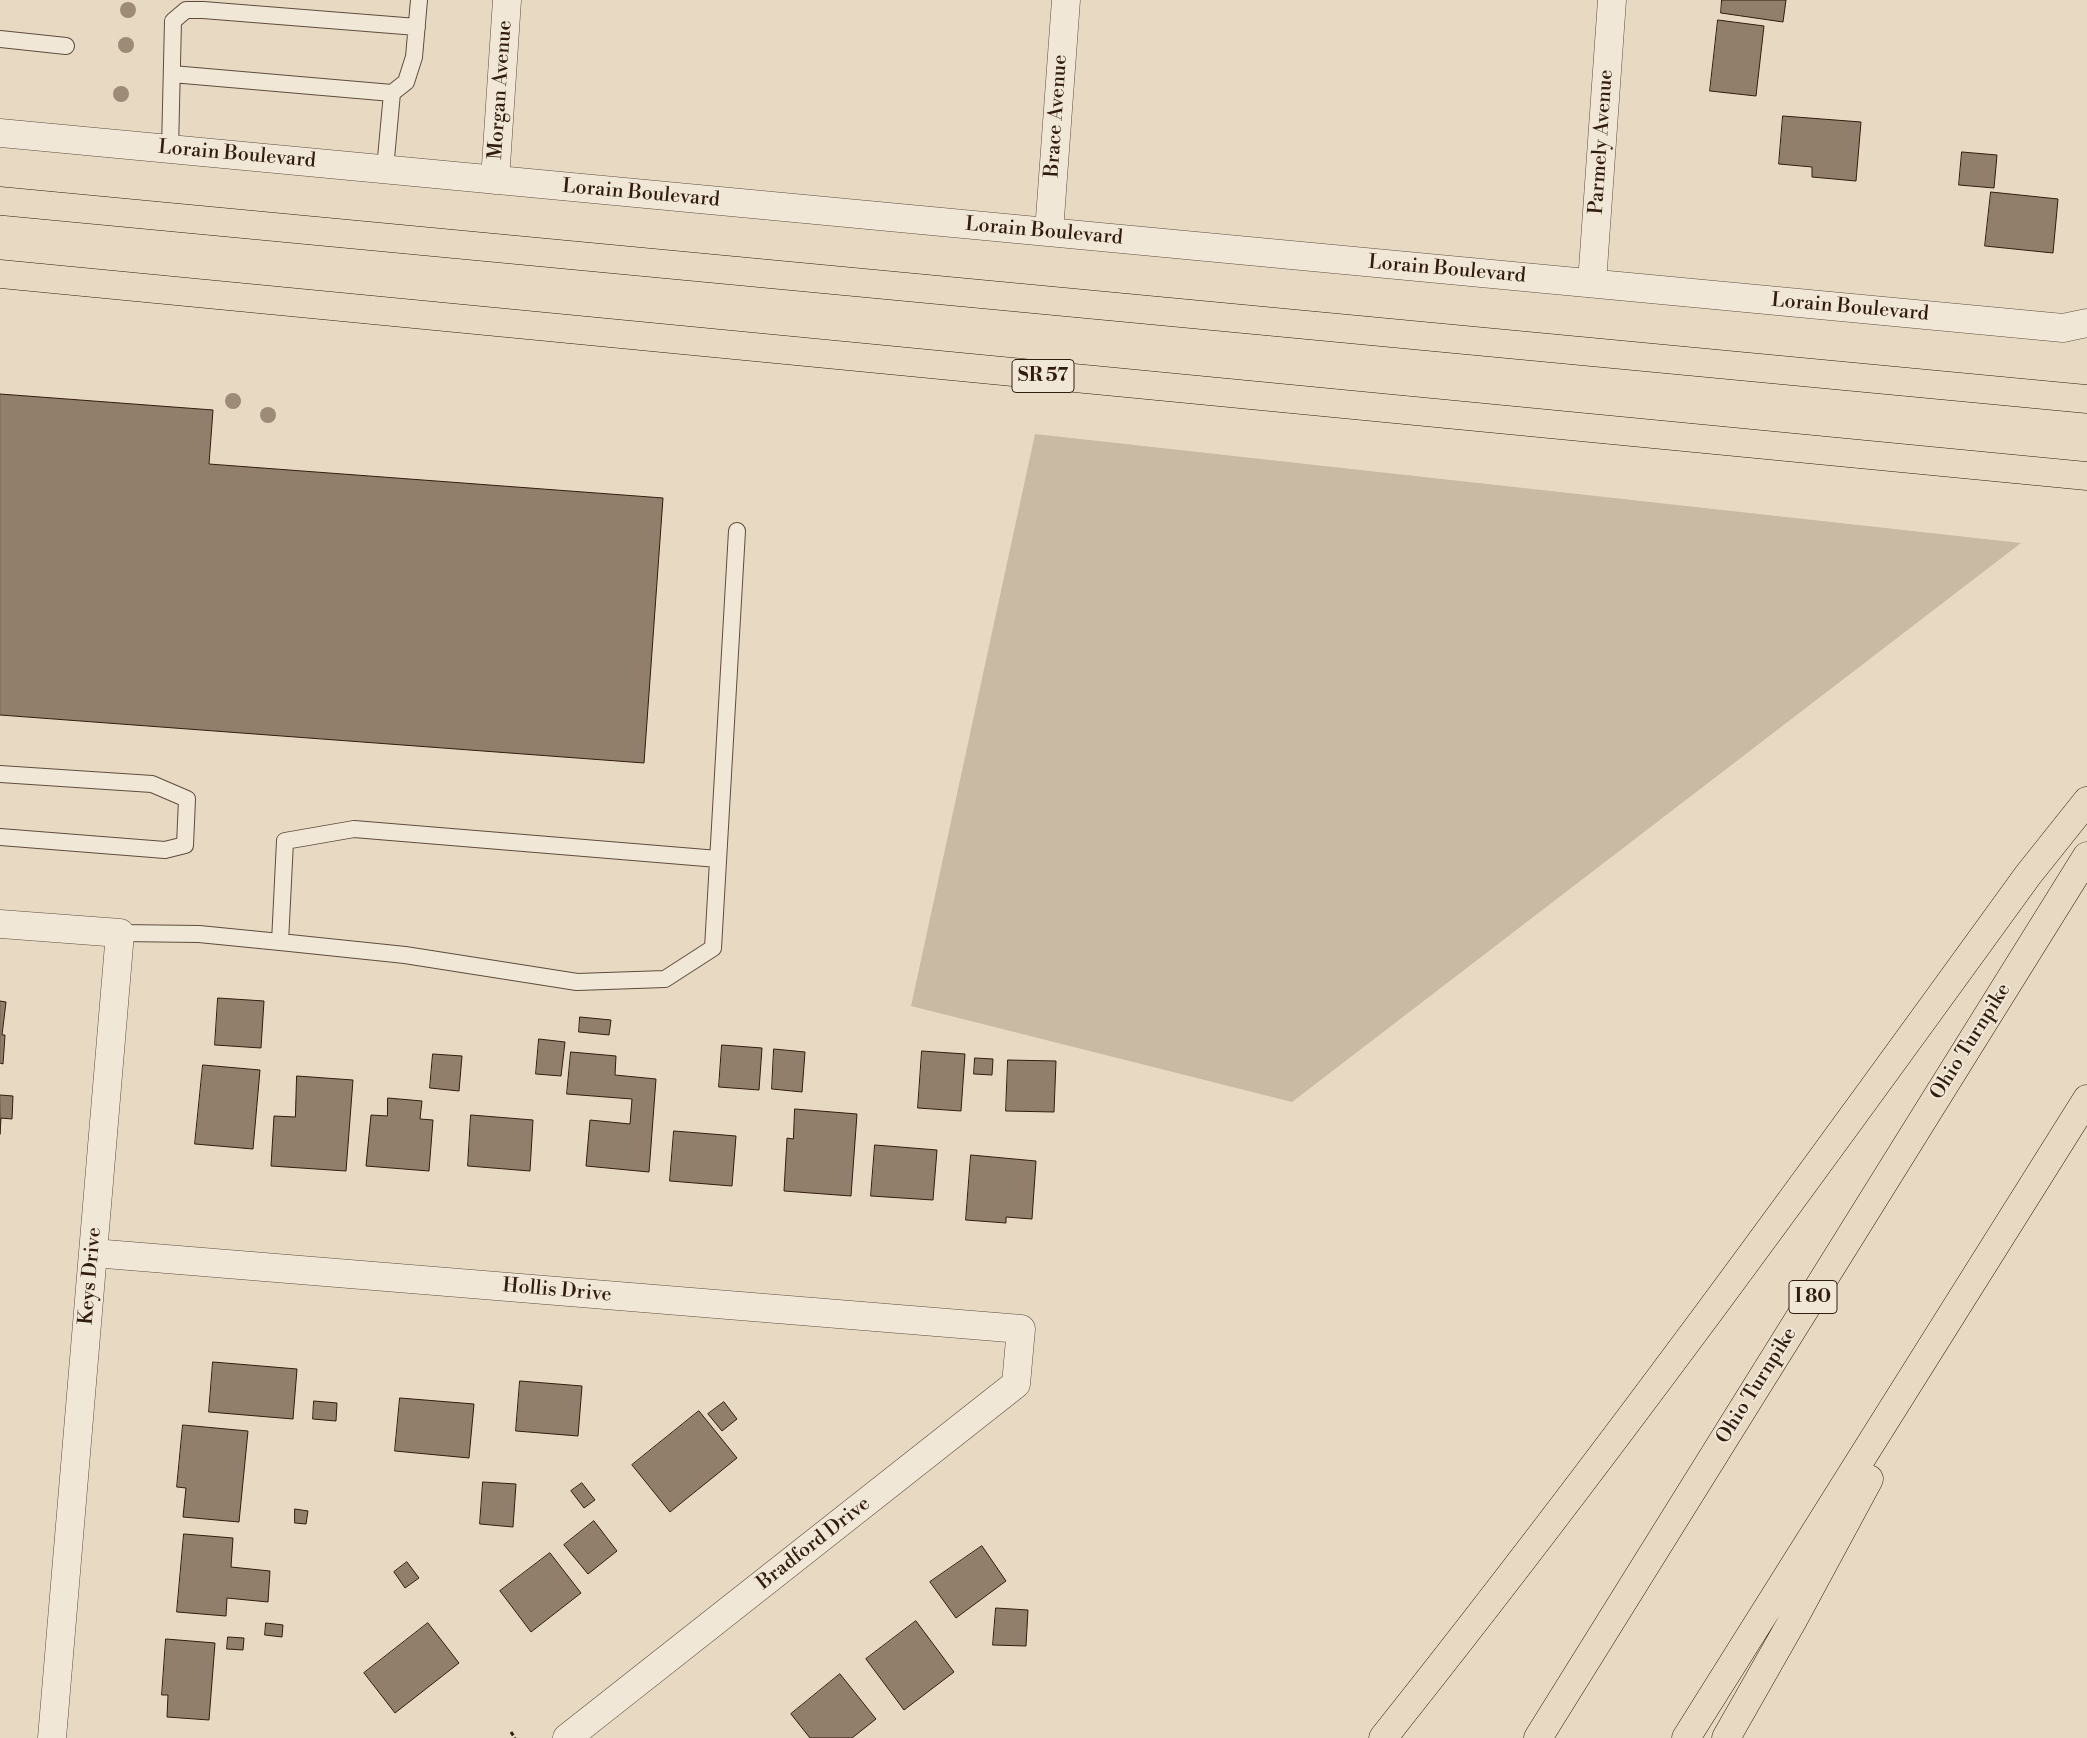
<!DOCTYPE html>
<html>
<head>
<meta charset="utf-8">
<style>
	body { margin:0 }
	canvas { display:block; background:#e8dac2 }
</style>
</head>
<body>
<canvas width="2087" height="1738"></canvas>
<script>
const g = document.querySelector('canvas').getContext('2d');
g.lineJoin = 'round';
function fill(path, color) {
  g.fillStyle = color;
  g.fill(path, 'evenodd');
}
function trace(path, color, width, dash) {
  g.strokeStyle = color;
  g.lineWidth = width;
  g.lineCap = dash ? 'butt' : 'round';
  g.setLineDash(dash || []);
  g.stroke(path);
}
function label(font, color, halo, rows, align = 'center') {
  g.font = font + ' "Libre Bodoni",serif';
  g.lineWidth = 4;
  g.setLineDash([]);
  g.textBaseline = 'middle';
  g.strokeStyle = halo;
  g.fillStyle = color;
  for (const [text, x, y, turn = 0] of rows) {
    g.save();
    g.translate(x, y);
    g.rotate((+turn || 0) * Math.PI / 180);
    g.textAlign = isNaN(turn) ? turn : align;
    if (halo) g.strokeText(text, 0, 0);
    g.fillText(text, 0, 0);
    g.restore();
  }
}
fill(new Path2D(`
	M1035 434 2021 543 1292 1102 911 1006Z`), '#c9baa4');
const building = new Path2D(`
	M1722 0H1786L1783 22 1721 13Z
	M1718 20 1764 26 1756 96 1710 91Z
	M1783 116 1861 122 1856 181 1812 177V167L1779 164Z
	M1962 152 1997 155 1994 188 1959 185Z
	M1991 192 2058 199 2053 253 1985 246Z
	M0 394 213 410 209 464 663 498 644 763 0 715Z
	M218 998 264 1001 261 1048 215 1045Z
	M0 1001 6 1002 2 1035H5L3 1064 0 1063Z
	M580 1017 611 1020 609 1035 579 1032Z
	M539 1039 565 1042 561 1076 536 1074Z
	M722 1045 762 1048 759 1090 719 1087Z
	M774 1049 805 1052 802 1092 772 1089Z
	M922 1051 965 1054 961 1111 918 1108Z
	M571 1052 616 1056 615 1075 656 1079 649 1172 586 1166 590 1120 630 1124 632 1099 567 1094Z
	M433 1054 462 1056 459 1091 430 1088Z
	M975 1058 993 1059 992 1075 974 1074Z
	M1008 1060 1056 1061 1054 1112 1006 1111Z
	M203 1065 260 1070 253 1149 195 1144Z
	M297 1076 353 1080 346 1171 271 1166 274 1116 295 1117Z
	M0 1095 13 1096 12 1119 1 1118 0 1134Z
	M388 1098 422 1101 420 1119 433 1120 429 1171 366 1166 371 1115 387 1116Z
	M795 1109 857 1114 851 1196 784 1191 787 1138 793 1139Z
	M471 1115 533 1120 530 1171 468 1166Z
	M674 1131 736 1136 732 1186 670 1181Z
	M875 1145 937 1150 933 1200 871 1196Z
	M971 1155 1036 1161 1032 1219 1006 1217V1223L966 1220Z
	M213 1362 297 1369 293 1419 209 1412Z
	M520 1381 582 1386 578 1436 516 1431Z
	M400 1398 474 1404 469 1458 395 1451Z
	M314 1401 337 1403 336 1421 313 1419Z
	M724 1402 737 1419 722 1431 708 1414Z
	M699 1411 737 1458 670 1512 632 1465Z
	M183 1425 248 1431 239 1522 183 1517 186 1488 177 1487Z
	M483 1482 516 1484 513 1527 480 1524Z
	M582 1483 595 1500 584 1508 571 1491Z
	M295 1509 308 1511 306 1524 295 1523Z
	M594 1521 617 1551 588 1574 564 1545Z
	M184 1534 233 1538 231 1567 270 1571 268 1602 227 1598 226 1616 177 1612Z
	M982 1546 1006 1581 956 1618 930 1582Z
	M550 1553 581 1593 531 1632 500 1591Z
	M407 1562 419 1578 405 1588 394 1572Z
	M996 1608 1028 1610 1026 1646 993 1645Z
	M916 1621 954 1672 904 1710 866 1659Z
	M266 1623 283 1625 282 1637 265 1635Z
	M428 1623 459 1663 395 1713 364 1673Z
	M228 1637 244 1638 243 1650 227 1649Z
	M166 1639 215 1643 209 1720 167 1717 168 1695H162Z
	M840 1674 876 1719 852 1738H810L791 1714Z`);
fill(building, '#917f6c');
trace(building, '#321c0f', 1);
const lane = new Path2D(`
	M0 39 66 46
	M172 74 392 93 406 82 414 57 419 0
	M170 149 173 21 186 10H203L417 27
	M385 169 392 93
	M0 774 152 784 187 799 185 845 165 850 0 837
	M120 933 199 934 280 942 405 955 577 982 665 979 713 948 737 531
	M280 942 285 841 354 829 718 859`);
const street = new Path2D(`
	M0 133 2063 328 2087 323
	M495 180 507 0
	M1049 232 1066 0
	M1592 283 1612 0
	M0 924 120 933 52 1738
	M93 1253 1021 1329 1016 1384 567 1738`);
const highway = new Path2D(`
	M0 201 2087 399
	M0 274 2087 476
	M1383 1738C1607 1457 1817 1166 2028 875L2087 801
	M1538 1738 2087 856
	M1686 1738 2087 1099
	M1726 1738 1793 1620 1869 1479`);
trace(lane, '#604c3c', 18);
trace(street, '#604c3c', 29);
trace(highway, '#321c0f', 29);
trace(new Path2D(`
	M511 1732 515 1738`), '#321c0f', 3, [4, 2.5]);
trace(lane, '#f0e7d7', 16);
trace(street, '#f0e7d7', 28);
trace(highway, '#e8dac2', 28);
g.fillStyle = '#9d8b78';
for (const [x, y] of [
	[128,10],
	[126,45],
	[121,94],
	[233,401],
	[268,415]
]) {
  g.beginPath();
  g.arc(x, y, 8, 0, 2 * Math.PI);
  g.fill();
}
for (const [x, y, w] of [
	[1043,376,62],
	[1813,1297,48]
]) {
  const box = new Path2D();
  box.roundRect(x - w / 2, y - 16.5, w, 33, 4);
  g.fillStyle = '#f0e7d7';
  g.fill(box);
  trace(box, '#321c0f', 1);
}
label('bold 19px', '#321c0f', null, [
	["SR 57",1043,376],
	["I 80",1813,1297]
]);
label('20px', '#321c0f', '#f0e7d7', [
	["Morgan Avenue",501,90,-86],
	["Brace Avenue",1057,116,-86],
	["Parmely Avenue",1602,142,-86],
	["Lorain Boulevard",237,155,5],
	["Lorain Boulevard",641,194,5],
	["Lorain Boulevard",1044,232,5],
	["Lorain Boulevard",1447,270,5],
	["Lorain Boulevard",1850,308,5],
	["Ohio Turnpike",1971,1042,-58],
	["Keys Drive",91,1276,-85],
	["Hollis Drive",557,1291,5],
	["Ohio Turnpike",1757,1386,-58],
	["Bradford Drive",814,1544,-38]
]);
</script>
</body>
</html>
